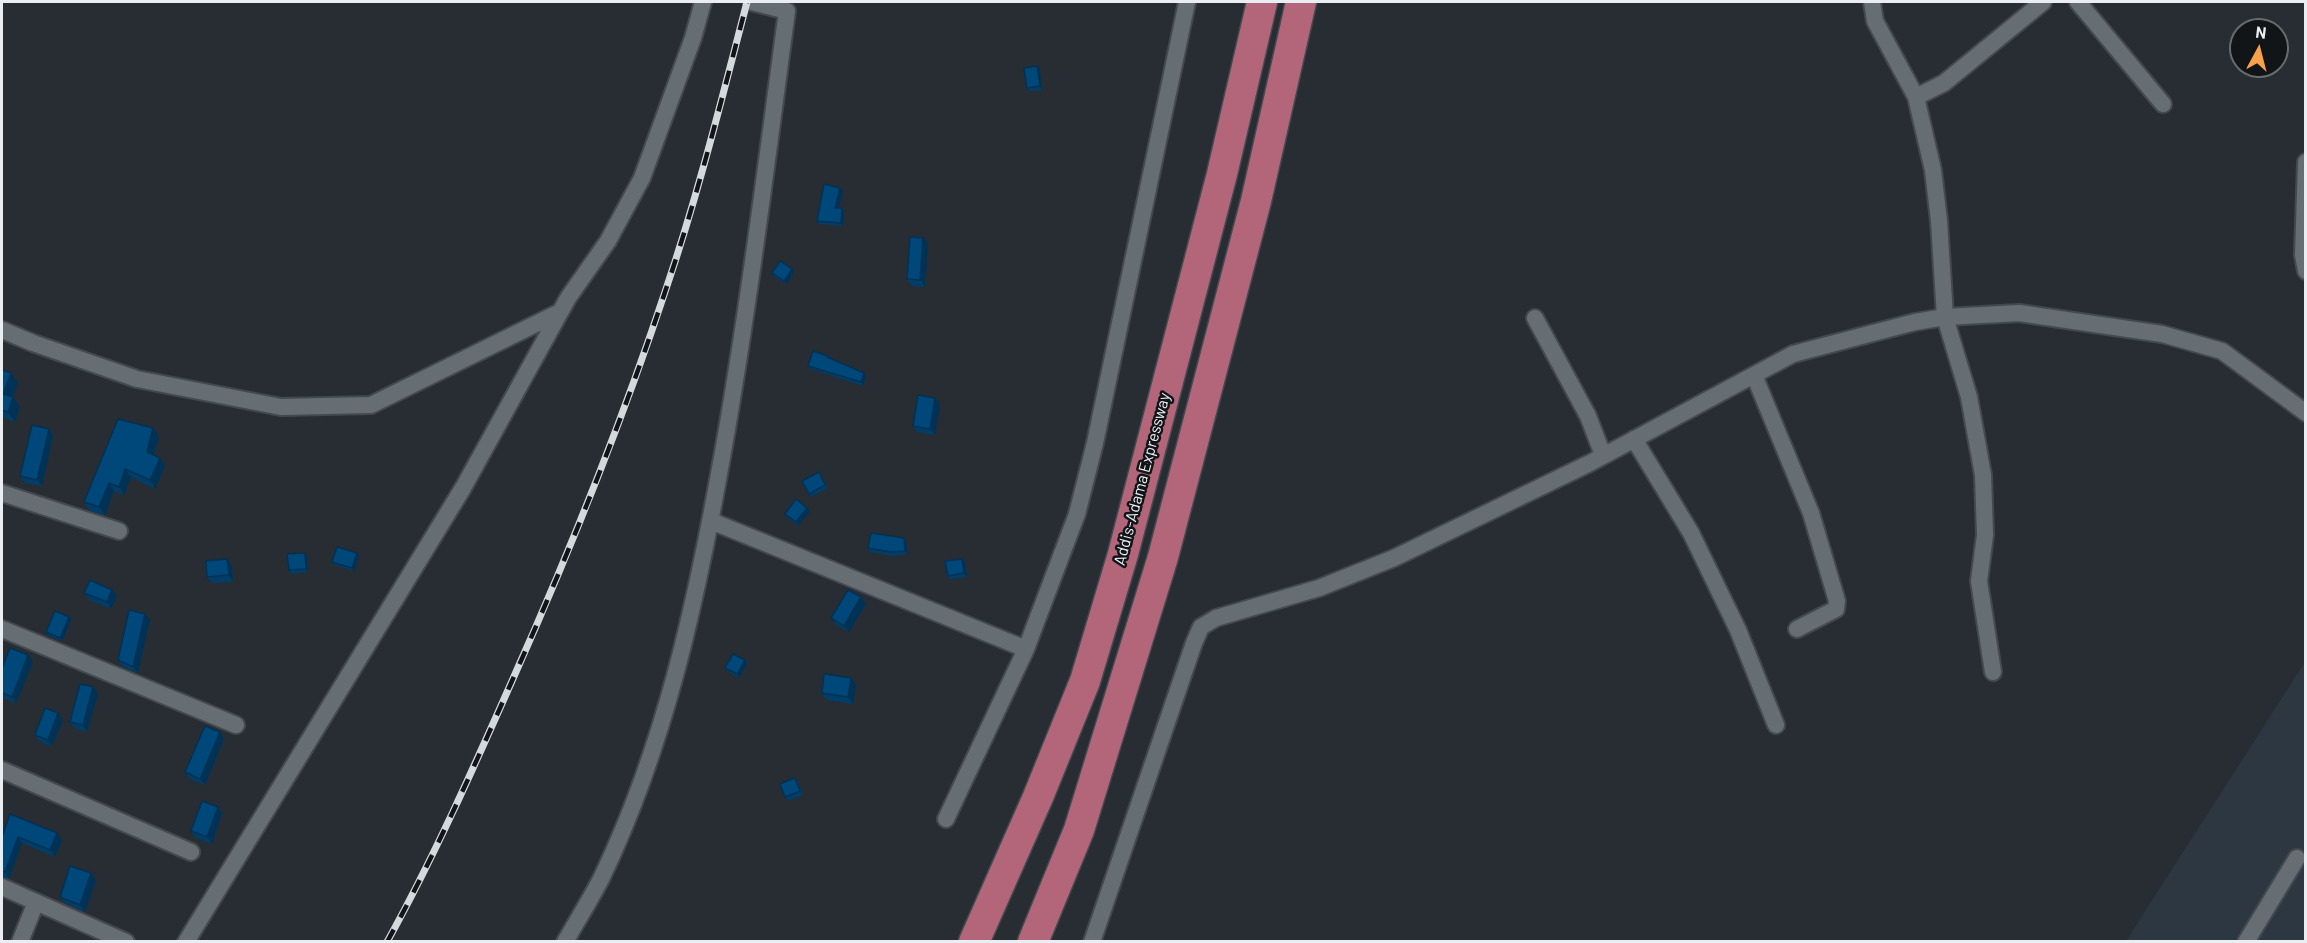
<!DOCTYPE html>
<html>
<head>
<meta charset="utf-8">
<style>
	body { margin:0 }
	#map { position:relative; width:2307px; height:943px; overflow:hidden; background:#272d33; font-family:Barlow,sans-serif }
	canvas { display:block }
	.frame { position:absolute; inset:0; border:3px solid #eaeef2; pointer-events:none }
	.north { position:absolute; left:2229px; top:18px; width:60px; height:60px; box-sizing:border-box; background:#121518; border:2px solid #686c6f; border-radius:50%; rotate:7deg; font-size:16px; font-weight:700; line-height:24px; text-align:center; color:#eaeef2 }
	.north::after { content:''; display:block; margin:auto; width:21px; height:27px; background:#f9a04d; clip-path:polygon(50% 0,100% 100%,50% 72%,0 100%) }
</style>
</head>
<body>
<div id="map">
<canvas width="2307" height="943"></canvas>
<div class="frame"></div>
<div class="north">N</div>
</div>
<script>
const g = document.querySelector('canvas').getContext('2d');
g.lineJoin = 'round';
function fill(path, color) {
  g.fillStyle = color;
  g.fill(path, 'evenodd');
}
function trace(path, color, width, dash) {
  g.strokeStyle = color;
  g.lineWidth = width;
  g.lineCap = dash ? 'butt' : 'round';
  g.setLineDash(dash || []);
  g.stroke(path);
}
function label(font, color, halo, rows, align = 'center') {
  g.font = font + ' Barlow,sans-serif';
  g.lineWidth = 5;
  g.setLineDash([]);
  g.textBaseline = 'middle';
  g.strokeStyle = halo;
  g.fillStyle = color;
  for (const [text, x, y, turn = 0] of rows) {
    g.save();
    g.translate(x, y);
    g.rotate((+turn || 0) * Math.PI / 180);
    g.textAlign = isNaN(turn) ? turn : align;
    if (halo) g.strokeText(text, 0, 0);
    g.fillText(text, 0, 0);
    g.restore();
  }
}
fill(new Path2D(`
	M2305 662V941H2126Z`), '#2c3741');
const street = new Path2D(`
	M1872 2 1875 21 1916 97 1933 170 1939 221 1945 317 1969 397 1983 475 1985 535 1979 581 1993 672
	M2078 2 2163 104
	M1916 97 1944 83 2043 2
	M2306 162 2303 255 2306 271
	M1535 318 1588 416 1603 455
	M2 330 33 343 137 379 281 407 371 405 560 312
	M1754 375 1811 513 1837 601 1836 609 1797 629
	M1634 439 1691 533 1738 630 1776 725
	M2 493 119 531
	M711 521 1026 649
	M2 629 236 725
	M2 770 191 852
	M946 819 1026 649 1077 514 1095 443 1187 2
	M2 887 126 942
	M20 942 36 902
	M186 942 463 488 568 298 608 241 642 178 693 38 703 2
	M565 942C577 921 590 900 601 879 666 744 697 598 723 452 749 305 767 158 787 11L752 2
	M1092 942 1194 643 1201 627 1216 618 1319 588 1394 558 1590 463 1793 354 1915 322 1945 317 2019 313 2162 334 2222 351 2306 413
	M2246 942 2297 858`);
const highway = new Path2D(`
	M974 942 1038 797 1085 681 1123 554 1222 174 1262 2
	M1033 942 1079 830 1163 557 1256 201 1301 2`);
trace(street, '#44494f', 20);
trace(highway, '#44494f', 33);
trace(street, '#666e74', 16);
trace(highway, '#b36679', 30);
const rail = new Path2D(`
	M387 942C434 857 473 769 512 681 569 553 622 422 666 289 698 195 722 98 747 2`);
trace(rail, '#d4d9dd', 7);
trace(rail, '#121518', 4.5, [14]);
fill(new Path2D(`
	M1037 66 1040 69 1042 90 1029 91 1027 88Z
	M843 191 838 208 844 212 843 226 819 224 817 221Z
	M928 244 925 287 912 286 907 279Z
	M794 272 787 284 774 277 772 273Z
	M828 356 829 358 866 377 863 386 811 369 808 366Z
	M2 370 18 383 13 397 20 407 15 422 2 417Z
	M935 398 940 405 935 435 917 432 913 426Z
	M153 428 159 436 154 456 160 458 165 466 155 489 131 477 124 495 114 491 105 515 90 511 84 502Z
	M49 429 53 436 42 486 25 483 20 476Z
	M819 472 828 488 811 497 809 494Z
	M807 508 810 511 798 526 787 517 785 514Z
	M904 538 906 542 908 554 893 556 870 552 868 548Z
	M307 556 308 572 291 574 289 570Z
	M359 556 354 571 335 565 332 562Z
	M965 562 967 577 950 579 948 576Z
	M232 566 233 582 212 583 207 577Z
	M84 593 117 596 111 609 89 600Z
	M861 597 866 604 849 632 836 625 831 618Z
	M145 614 150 620 138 673 123 667 118 660Z
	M71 621 62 641 48 635 46 632Z
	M745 660 747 664 739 678 727 671 725 668Z
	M33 662 16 703 2 698V668Z
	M851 678 856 685 853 704 826 700 822 693Z
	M98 694 87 732 74 728 70 722Z
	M63 720 52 746 40 742 35 735Z
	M224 739 205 785 190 779 185 772Z
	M797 782 803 795 788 801 785 797Z
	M218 807 222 814 212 844 196 838 191 831Z
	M10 814 62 840 55 857 22 843 9 879 2 877V837Z
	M91 873 96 880 85 912 65 903 60 897Z`), '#003e68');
fill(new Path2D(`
	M1037 66 1040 69 1042 90 1040 86Z
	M840 188 843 191 838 211 835 208Z
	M842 208 844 212 843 226 841 223Z
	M923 238 928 244 925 287 920 280Z
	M792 269 794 272 787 284 784 281Z
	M11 373 18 383 10 404 3 394Z
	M864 373 866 377 863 386 861 382Z
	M13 397 20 407 15 422 8 412Z
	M935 398 940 405 935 435 930 429Z
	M153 428 159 436 152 460 147 452Z
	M49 429 53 436 42 486 37 480Z
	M160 458 165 466 155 489 150 480Z
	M125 469 131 477 124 495 119 487Z
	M109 483 114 491 105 515 99 507Z
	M807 508 810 511 798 526 796 522Z
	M904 538 906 542 908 554 905 551Z
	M305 553 307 556 308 572 306 569Z
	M357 553 359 556 354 571 352 568Z
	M227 559 232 566 233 582 229 575Z
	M962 559 965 562 967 577 964 573Z
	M112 590 117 596 111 609 107 602Z
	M861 597 866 604 849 632 844 626Z
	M145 614 150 620 138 673 133 667Z
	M69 617 71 621 62 641 60 638Z
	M28 655 33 662 16 703 12 697Z
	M745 660 747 664 739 678 737 674Z
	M851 678 856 685 853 704 848 697Z
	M93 687 98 694 87 732 83 725Z
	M58 713 63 720 52 746 48 740Z
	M220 732 224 739 205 785 200 779Z
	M218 807 222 814 212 844 207 837Z
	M57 833 62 840 55 857 50 850Z
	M18 837 22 843 9 879 5 872Z
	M91 873 96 880 85 912 80 905Z`), '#003255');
const building = new Path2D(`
	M1037 66 1040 86 1027 88 1024 68Z
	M824 184 840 188 835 208H842L841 223 817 221Z
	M910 237 923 238 920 280 907 279Z
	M780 261 792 269 784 281 772 273Z
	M813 351 828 356 827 357 864 373 861 382 808 366Z
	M2 370 11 373 3 394 13 397 8 412 2 410Z
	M918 395 935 398 930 429 913 426Z
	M118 419 153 428 147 452 160 458 150 480 125 469 119 487 109 483 99 507 84 502Z
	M32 425 49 429 37 480 20 476Z
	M819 472 825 485 809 494 802 481Z
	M796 499 807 508 796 522 785 514Z
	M871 533 904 538 905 551 891 552 868 548Z
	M337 547 357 553 352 568 332 562Z
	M305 553 306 569 289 570 287 554Z
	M227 559 229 575 207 577 206 561Z
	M962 559 964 573 948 576 945 561Z
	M90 580 112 590 107 602 84 593Z
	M848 590 861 597 844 626 831 618Z
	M129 610 145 614 133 667 118 660Z
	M55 611 69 617 60 638 46 632Z
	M10 648 28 655 12 697 2 693V668Z
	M733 654 745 660 737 674 725 668Z
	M824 674 851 678 848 697 822 693Z
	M80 684 93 687 83 725 70 722Z
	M45 708 58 713 48 740 35 735Z
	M205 726 220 732 200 779 185 772Z
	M795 778 800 791 785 797 780 784Z
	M202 801 218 807 207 837 191 831Z
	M10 814 57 833 50 850 18 837 5 872 2 871V837Z
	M70 866 91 873 80 905 60 897Z`);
fill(building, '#004879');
trace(building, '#003255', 1.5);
label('16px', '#eaeef2', '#121518', [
	["Addis-Adama Expressway",1142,479,-75]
]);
</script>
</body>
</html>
